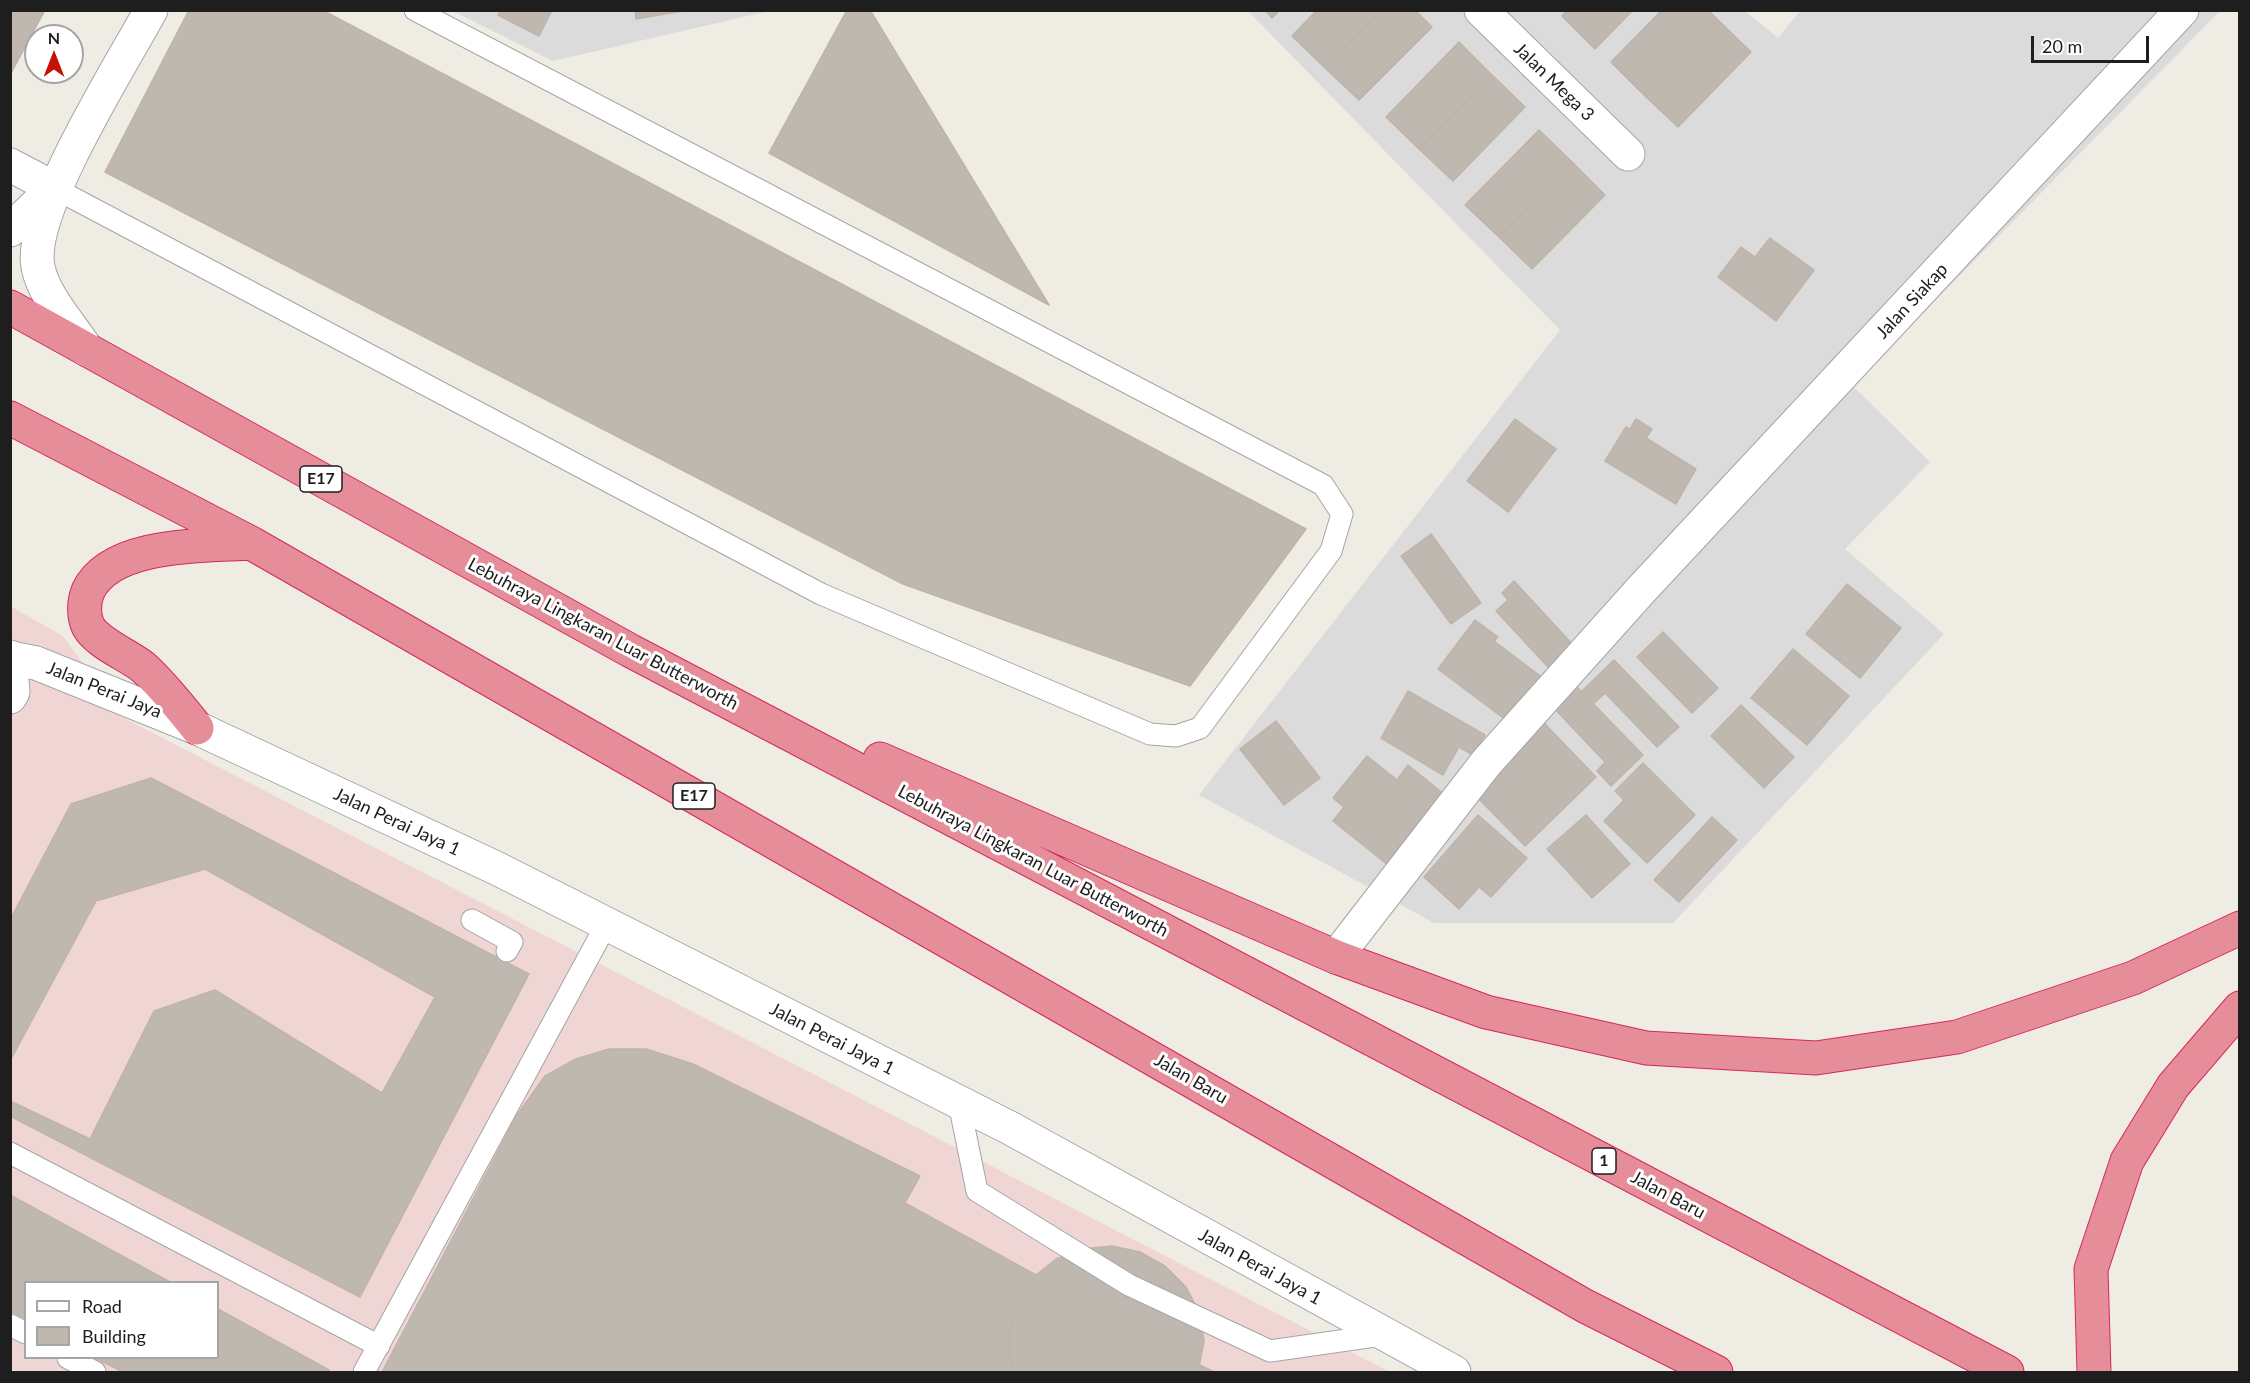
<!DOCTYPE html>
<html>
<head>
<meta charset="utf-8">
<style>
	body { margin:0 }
	#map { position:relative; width:2250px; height:1383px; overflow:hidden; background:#efece4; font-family:Lato,sans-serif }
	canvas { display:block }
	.frame { position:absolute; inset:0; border:12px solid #1e1e1e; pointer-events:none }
	.legend { position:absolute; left:24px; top:1281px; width:195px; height:78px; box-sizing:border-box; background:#fff; border:2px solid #a5a5a5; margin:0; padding:8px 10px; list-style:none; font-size:18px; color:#1e1e1e }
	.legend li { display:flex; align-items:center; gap:12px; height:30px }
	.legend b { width:30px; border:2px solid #a5a5a5 }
	.north { position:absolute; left:24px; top:24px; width:60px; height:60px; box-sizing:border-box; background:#fff; border:2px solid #a5a5a5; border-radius:50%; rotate:0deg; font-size:16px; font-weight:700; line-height:24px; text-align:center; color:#1e1e1e }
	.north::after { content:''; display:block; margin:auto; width:21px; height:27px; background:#c70f04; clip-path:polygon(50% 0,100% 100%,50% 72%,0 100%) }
	.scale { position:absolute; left:2031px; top:36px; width:118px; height:27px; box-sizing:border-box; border:3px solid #1e1e1e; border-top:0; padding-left:8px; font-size:18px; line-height:21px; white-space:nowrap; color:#1e1e1e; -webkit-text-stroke:4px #fff; paint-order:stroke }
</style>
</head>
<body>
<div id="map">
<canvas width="2250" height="1383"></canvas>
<div class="frame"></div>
<ul class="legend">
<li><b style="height:8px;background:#fff"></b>Road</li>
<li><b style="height:16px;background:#bfb8b1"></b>Building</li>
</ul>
<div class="north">N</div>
<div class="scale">20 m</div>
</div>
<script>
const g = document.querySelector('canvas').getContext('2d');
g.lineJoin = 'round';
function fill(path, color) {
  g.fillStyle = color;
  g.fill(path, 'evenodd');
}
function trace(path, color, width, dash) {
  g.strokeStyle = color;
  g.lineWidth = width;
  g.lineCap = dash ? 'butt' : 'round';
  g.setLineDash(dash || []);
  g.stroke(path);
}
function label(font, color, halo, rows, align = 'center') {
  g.font = font + ' Lato,sans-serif';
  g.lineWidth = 6;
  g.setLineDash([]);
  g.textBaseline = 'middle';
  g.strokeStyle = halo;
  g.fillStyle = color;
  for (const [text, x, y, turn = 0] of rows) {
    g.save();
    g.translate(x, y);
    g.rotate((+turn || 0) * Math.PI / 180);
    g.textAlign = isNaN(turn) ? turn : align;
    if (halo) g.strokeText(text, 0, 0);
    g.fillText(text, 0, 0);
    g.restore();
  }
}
fill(new Path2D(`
	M453 11H769L553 61Z
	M1248 11H1745L1778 38 1800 11H2220L1852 385 1930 462 1845 549 1944 634 1673 923H1434L1199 795 1560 330Z`), '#dcdbdb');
fill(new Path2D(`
	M10 606 63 636 122 717 1390 1372H11ZM26 1282H218V1358H26Z`), '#efd6d4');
const building = new Path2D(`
	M10 10H45L10 75Z
	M189 10H322L1306 529 1190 686 903 584 105 172Z
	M501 10H552L539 36 498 15Z
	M635 10H682V11L636 19Z
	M847 10H870L1049 305 769 153Z
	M1265 10H1280L1272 18Z
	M1317 10H1382L1325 68 1292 36Z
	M1382 10H1415L1432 27 1359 100 1325 68Z
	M1567 10H1633L1595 49 1562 16Z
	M1662 10H1708L1718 20 1644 95 1611 62Z
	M1718 20 1751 52 1678 127 1644 95Z
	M1459 42 1492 75 1419 149 1386 117Z
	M1492 75 1525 107 1453 181 1419 149Z
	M1539 130 1572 162 1499 237 1465 205Z
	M1572 162 1605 195 1532 269 1499 237Z
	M1770 238 1814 270 1776 321 1718 277 1741 247 1755 257Z
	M1515 419 1556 449 1508 512 1467 481Z
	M1636 419 1652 429 1646 438 1696 469 1676 504 1605 461 1626 427 1630 429Z
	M1431 534 1481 603 1451 624 1401 556Z
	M1514 581 1574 646 1549 668 1496 611 1508 600 1502 593Z
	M1847 584 1901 628 1860 678 1806 634Z
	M1475 620 1498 637 1494 641 1544 679 1510 723 1438 669Z
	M1663 632 1718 688 1692 713 1637 657Z
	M1793 649 1849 696 1807 745 1751 698Z
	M1614 660 1679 727 1657 747 1605 693 1593 704 1581 692Z
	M1576 686 1643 755 1611 786 1597 771 1605 762 1553 707Z
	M1408 691 1485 735 1473 755 1459 747 1443 775 1381 738Z
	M1741 705 1794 757 1764 788 1711 736Z
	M1276 721 1320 778 1284 805 1240 749Z
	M1545 724 1596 777 1525 846 1473 793Z
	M1367 756 1397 780 1408 765 1445 795 1388 865 1333 821 1344 807 1333 798Z
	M1643 763 1695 815 1647 863 1604 821 1624 800 1615 791Z
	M151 778 529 974 360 1297 10 1116V920L71 804Z
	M1478 815 1527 858 1491 897 1479 887 1459 909 1424 877Z
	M1586 815 1630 864 1592 898 1547 849Z
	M1712 817 1737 840 1679 902 1654 880Z
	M205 869 435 997 382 1093 215 990 154 1011 90 1139 10 1101V1061L96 901Z
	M609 1049H646L693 1064 920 1176 905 1203 1036 1275 1018 1302 1010 1329V1358L1015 1372H382L517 1115 545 1076 576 1059Z
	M10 1195 170 1282H26V1319L10 1311Z
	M1112 1246 1140 1252 1165 1266 1186 1287 1199 1312 1204 1341 1198 1372H1015L1010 1358V1329L1018 1302 1036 1275 1056 1259 1083 1249Z
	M218 1309 329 1370 327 1372H123L95 1358H218Z
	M1200 1365 1214 1372H1197Z`);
fill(building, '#bfb8b1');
trace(building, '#c0b3a7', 1.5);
const lane = new Path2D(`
	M54 188 821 594 1150 734 1176 736 1200 728 1331 551 1342 514 1323 485 415 10
	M472 920 512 942 507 951
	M959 1103 977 1191 1129 1285 1270 1351 1382 1335
	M10 1153 379 1346
	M10 1325 26 1333
	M68 1358 95 1372
	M364 1372 606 925`);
const street = new Path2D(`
	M1481 10 1628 154
	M10 165 54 188
	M10 230 52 190
	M87 350C71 325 44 297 38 267 27 212 122 64 151 10
	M10 657 13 692 10 697
	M11 658 36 663 197 728 498 869 1010 1128 1454 1372
	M1336 957 1486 763 1641 590 2182 10`);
const highway = new Path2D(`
	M10 307 631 651 2007 1372
	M10 418 251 543 1585 1306 1716 1372
	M197 728C180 707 163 685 143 667 128 655 97 643 88 626 83 615 84 601 88 591 111 542 205 546 251 543
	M880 759 1336 957 1486 1012 1646 1048 1816 1058 1957 1037 2133 978 2240 928
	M2094 1372 2091 1269 2127 1161 2173 1086 2240 1008`);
trace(lane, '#a5a5a5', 23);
trace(street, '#a5a5a5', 35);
trace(highway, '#d6285a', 35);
trace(lane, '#fff', 21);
trace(street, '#fff', 33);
trace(highway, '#e58d99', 33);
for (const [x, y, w] of [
	[321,479,42],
	[694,796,42],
	[1604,1161,24]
]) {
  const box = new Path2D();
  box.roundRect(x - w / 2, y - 13, w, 26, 4.5);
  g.fillStyle = '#fff';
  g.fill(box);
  trace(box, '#1e1e1e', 1.5);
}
label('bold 16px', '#1e1e1e', null, [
	["E17",321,479],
	["E17",694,796],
	["1",1604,1161]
]);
label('18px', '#1e1e1e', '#fff', [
	["Jalan Mega 3",1554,82,44],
	["Jalan Siakap",1912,301,-47],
	["Lebuhraya Lingkaran Luar Butterworth",603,634,28],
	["Jalan Perai Jaya",104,690,22],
	["Jalan Perai Jaya 1",397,822,25],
	["Lebuhraya Lingkaran Luar Butterworth",1033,861,28],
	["Jalan Perai Jaya 1",832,1039,27],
	["Jalan Baru",1191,1079,30],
	["Jalan Baru",1668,1195,28],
	["Jalan Perai Jaya 1",1260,1267,29]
]);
</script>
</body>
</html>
